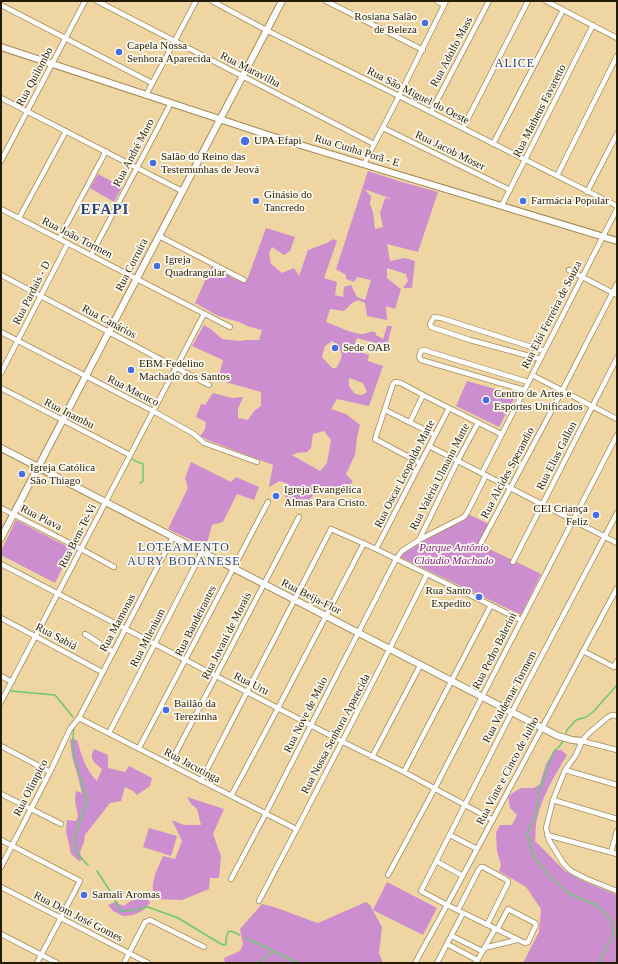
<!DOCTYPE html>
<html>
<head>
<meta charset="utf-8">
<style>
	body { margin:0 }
	#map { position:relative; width:618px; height:964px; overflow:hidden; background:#efd5a1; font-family:"Times New Roman",serif }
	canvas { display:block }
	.frame { position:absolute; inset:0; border:2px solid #251c07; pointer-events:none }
</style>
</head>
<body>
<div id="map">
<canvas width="618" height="964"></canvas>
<div class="frame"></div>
</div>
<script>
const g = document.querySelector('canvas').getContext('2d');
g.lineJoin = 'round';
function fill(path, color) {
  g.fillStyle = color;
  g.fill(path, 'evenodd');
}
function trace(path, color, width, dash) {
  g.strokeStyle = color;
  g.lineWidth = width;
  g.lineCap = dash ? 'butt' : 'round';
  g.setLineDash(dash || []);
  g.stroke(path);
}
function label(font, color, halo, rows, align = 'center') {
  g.font = font + ' "Times New Roman",serif';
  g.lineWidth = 3.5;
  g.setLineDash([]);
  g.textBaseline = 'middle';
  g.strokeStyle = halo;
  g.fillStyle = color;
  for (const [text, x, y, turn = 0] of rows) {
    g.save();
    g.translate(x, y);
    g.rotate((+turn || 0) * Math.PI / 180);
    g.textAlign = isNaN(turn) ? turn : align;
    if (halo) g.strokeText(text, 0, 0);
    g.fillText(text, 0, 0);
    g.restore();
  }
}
fill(new Path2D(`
	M368 171 402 182 438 192 418 252 387 244 390 261 405 258 415 261 412 288H403L408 281 406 274 387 268V278L401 289 395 309 386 306 387 320 367 316 365 303 358 300 352 303 344 311 330 309 326 322C337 326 348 332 360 334 365 335 369 331 375 332L376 335 383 339 387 326H392L387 346 357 338 353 349 369 355 368 361 383 366 369 406 337 399 331 409 346 414 360 425 357 438 355 455 346 474 353 482 337 494 313 495 304 508 285 501 288 484 280 481 269 487 273 465 210 441 200 436 205 429 206 422 196 417 201 404 205 405 213 393 232 398 243 397 238 409V418L248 420 254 411 261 406V392L218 380 223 360 192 346 204 325 212 330 222 339 240 341 247 340H259L262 330 247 326 239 322 218 316 195 303 212 265 234 279 246 283 266 228 295 237 290 251 284 255 272 247 269 253 271 264 282 273 294 268 299 276 308 250 327 243 333 239 337 241 324 278 337 282 335 295 343 297 344 287 351 285 357 297 365 300 371 280 357 277 354 282 346 279V275L336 269ZM364 189 392 199 385 198 380 213 383 227 375 229 373 212 370 204 371 196ZM332 341C343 351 345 355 336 368H332L322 357 325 346ZM349 378 363 383 367 392 362 395 355 394 349 386ZM324 431 331 440 327 463 320 471 292 455 297 453 307 452 311 448 313 434Z
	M98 174 122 187 114 202 90 188Z
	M467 381 516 395 499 427 456 406Z
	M191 462 231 482 236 477 259 487 254 500 237 494 223 522 212 525 206 547 168 529 188 488 185 478Z
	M468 514 489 524 479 544 541 574 521 615 400 557 401 554 467 516Z
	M16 520 72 549 55 583 1 555V551Z
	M70 739 77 740C82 756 85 769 97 781L102 769C94 762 89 760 94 749L108 755V768L125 772 129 766 152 778 150 786 137 795 133 791 125 787 121 801 110 803 85 835 84 842 81 849 80 854 83 859 79 861 71 854 66 831 67 820 76 821 78 816 75 801 76 791 82 793 79 781 72 756Z
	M555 750H561L567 755C555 775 542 796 537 819 535 826 536 834 535 841L565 871 583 881 617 895V963H523L539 932 541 909 526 887 499 871 501 865 497 851 496 833 500 825H512L517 815 510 808 508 796 521 788H534L540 784 546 764Z
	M187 797 224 809 213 834 221 856 219 878H210L209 889 182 900 155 899C149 884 157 870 163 856L175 859 182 841 172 820 184 825H201L197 809 191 804Z
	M149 828 177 836 171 856 143 847Z
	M387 882 437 908 423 935 373 910Z
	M144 896 148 898 150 903 142 911 133 915 123 916 113 911 108 905 117 901 119 904 124 906 129 902Z
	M366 902 370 905 382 927 379 953 383 963H225L224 958 240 951 243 944 240 929 262 904C281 908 299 917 318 923Z`), '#cd8ed0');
trace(new Path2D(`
	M132 459C135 462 140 462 143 464V481L140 483
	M11 691 55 695 73 717
	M74 726 73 737V752L87 801 74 839 77 853 85 862 88 865
	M566 733 567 730 576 720 586 717 593 712 617 685
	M563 741 559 747 555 750 553 753 546 771 542 785 539 788 536 814 527 834 533 855 549 876 570 894 596 905 612 920 613 936 598 963
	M97 871 110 891
	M114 899 121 911H129L148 907 178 918 221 944 224 945 226 944V939L228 932 231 931 240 935
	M246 938 298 963
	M258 963 274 951`), '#6ec874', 1.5);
const street = new Path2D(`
	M97 1 374 144
	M212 1 266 30 399 96 617 206
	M326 1 423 50
	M437 1 444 5
	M546 1 617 38
	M1 5 152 83
	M146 95 196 1
	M1 98 182 191
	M431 112 489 1
	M383 128 510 190
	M463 128 528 1
	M493 144 563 10
	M1 161 85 1
	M364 164 399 96 446 1
	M557 176 617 56
	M587 192 617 134
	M502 205 593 25
	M1 209 230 327
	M19 218 66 131
	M159 236 244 280
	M59 239 106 151
	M91 255 171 103
	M569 270 617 295
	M1 275 209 385
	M1 332 153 411 194 434 204 443 257 462
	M540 359 470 340 431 327 430 324 434 317 441 318 544 351
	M1 373 68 243
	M532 375 617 419
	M1 388 130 455
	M524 390 421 360 419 357 421 351 424 350 528 382
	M385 410 435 435
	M410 422 423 395
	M429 446 617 543
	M420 463 375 439 393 384 395 382 401 383 423 395 501 434
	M482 473 617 209
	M1 508 81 549 114 567
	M419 540 458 460 478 423
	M481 543 562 391 617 284
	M376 549 449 408
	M513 562 617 358
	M1 564 343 742 404 772 493 820
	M1 618 102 672
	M85 634 113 652
	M583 651 614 667 617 661
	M1 676 12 682
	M1 702 204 314
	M617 716 612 715 608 717 588 734 582 741 576 755 565 770 553 800 546 828 549 840 563 863 571 871 587 879 617 891
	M79 718 296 829
	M109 733 202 552
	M582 741 617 750
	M1 746 50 772
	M139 748 268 502
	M372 757 421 664
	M170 764 299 517
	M565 770 617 785
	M404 772 491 605
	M201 781 331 529 376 549 521 620
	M1 794 61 824
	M231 796 278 708 364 543
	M553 800 617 819
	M450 835 477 849
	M547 835 617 854
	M1 840 80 881 37 963
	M611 852 617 831
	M436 861 463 876
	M1 867 50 772 70 729 79 718 173 537
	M388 875 435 788 617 435
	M231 879 266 813 396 559 402 551 419 540 464 517 467 513 486 475
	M1 887 148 963
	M259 901C316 792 373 684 427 574
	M458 910 479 869 481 867H483L505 879 508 881V883L487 925
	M497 930 508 909 535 923 536 925 528 942 525 943 447 905 421 891 512 712 617 513
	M1 934 57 963
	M452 936 482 951
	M447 944 477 960
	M484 948 517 940
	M124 963 145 922 150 920 204 947
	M415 963 447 905 477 849 617 588
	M437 963 463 913
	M476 963 495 929`);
const secondary = new Path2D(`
	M1 47 274 137 617 241
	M1 448 558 736 572 740 582 741
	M1 538 282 1`);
trace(street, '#a38b59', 6);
trace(secondary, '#a38b59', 8);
trace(street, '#fff', 4.5);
trace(secondary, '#fff', 6);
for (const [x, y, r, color] of [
	[425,23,4,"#446fe1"],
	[119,52,4,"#446fe1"],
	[245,141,5,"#446fe1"],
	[153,163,4,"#446fe1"],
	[256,201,4,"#446fe1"],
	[523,201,4,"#446fe1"],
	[157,266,4,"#446fe1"],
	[335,348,4,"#446fe1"],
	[131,370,4,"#446fe1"],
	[486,400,4,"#446fe1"],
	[22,474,4,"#446fe1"],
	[276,496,4,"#446fe1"],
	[596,515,4,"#446fe1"],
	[479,597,4,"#446fe1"],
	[166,710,4,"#446fe1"],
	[84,895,4,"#446fe1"]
]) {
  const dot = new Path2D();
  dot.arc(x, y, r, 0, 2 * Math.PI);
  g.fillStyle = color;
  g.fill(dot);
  trace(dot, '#fef9ee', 1.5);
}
label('11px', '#251c07', '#fef9ee', [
	["Rosiana Salão",417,17,"right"],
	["de Beleza",417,30,"right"],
	["Capela Nossa",127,46],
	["Senhora Aparecida",127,59],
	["UPA Efapi",254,141],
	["Salão do Reino das",161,157],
	["Testemunhas de Jeová",161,170],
	["Ginásio do",264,195],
	["Tancredo",264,208],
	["Farmácia Popular",531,201],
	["Igreja",165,260],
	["Quadrangular",165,273],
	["Sede OAB",343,348],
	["EBM Fedelino",139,364],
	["Machado dos Santos",139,377],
	["Centro de Artes e",494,394],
	["Esportes Unificados",494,407],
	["Igreja Católica",30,468],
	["São Thiago",30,481],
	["Igreja Evangélica",284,490],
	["Almas Para Cristo.",284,503],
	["CEI Criança",588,509,"right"],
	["Feliz",588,522,"right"],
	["Rua Santo",471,591,"right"],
	["Expedito",471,604,"right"],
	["Bailão da",174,704],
	["Terezinha",174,717],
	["Samali Aromas",92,895]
], 'left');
label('11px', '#251c07', '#fef9ee', [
	["Rua Adolfo Mass",452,52,-62],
	["Rua Maravilha",250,70,27],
	["Rua Quilombo",35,77,-62],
	["Rua São Miguel do Oeste",418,96,27],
	["Rua Matheus Favaretto",540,111,-63],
	["Rua Cunha Porã - E",357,151,17],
	["Rua Jacob Moser",450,151,26],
	["Rua André Moro",134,153,-62],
	["Rua João Tormen",77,238,27],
	["Rua Corruíra",132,265,-63],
	["Rua Pardais - D",32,293,-63],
	["Rua Elói Ferreira de Souza",552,315,-63],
	["Rua Canários",109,322,28],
	["Rua Macuco",133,391,27],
	["Rua Inambu",69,414,27],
	["Rua Elias Gallon",557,456,-63],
	["Rua Alcides Sperandio",508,473,-62],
	["Rua Oscar Leopoldo Matte",405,474,-63],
	["Rua Valéria Ulmann Matte",440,477,-63],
	["Rua Piava",41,518,27],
	["Rua Bem-Te-Vi",78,536,-63],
	["Rua Beija-Flor",311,597,27],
	["Rua Bandeirantes",196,621,-63],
	["Rua Mamonas",118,623,-62],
	["Rua Jovani de Morais",227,636,-63],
	["Rua Sabiá",56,637,28],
	["Rua Milenium",148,638,-63],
	["Rua Pedro Balerini",495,651,-63],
	["Rua Uru",251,684,27],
	["Rua Valdemar Tormem",510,697,-62],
	["Rua Nove de Maio",306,715,-63],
	["Rua Nossa Senhora Aparecida",336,734,-62],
	["Rua Jacutinga",192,766,28],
	["Rua Vinte e Cinco de Julho",508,771,-62],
	["Rua Olímpico",31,788,-63],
	["Rua Dom José Gomes",78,917,27]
]);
label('italic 11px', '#7f1e85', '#fef9ee', [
	["Parque Antônio",454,548],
	["Cláudio Machado",454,561]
]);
g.letterSpacing = '1px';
label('12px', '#2b437b', '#fef9ee', [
	["ALICE",515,64],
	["LOTEAMENTO",184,548],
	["AURY BODANESE",184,562]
]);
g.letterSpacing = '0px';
g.letterSpacing = '1px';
label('bold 15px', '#2b437b', '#fef9ee', [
	["EFAPI",105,210]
]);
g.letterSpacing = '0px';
</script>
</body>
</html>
